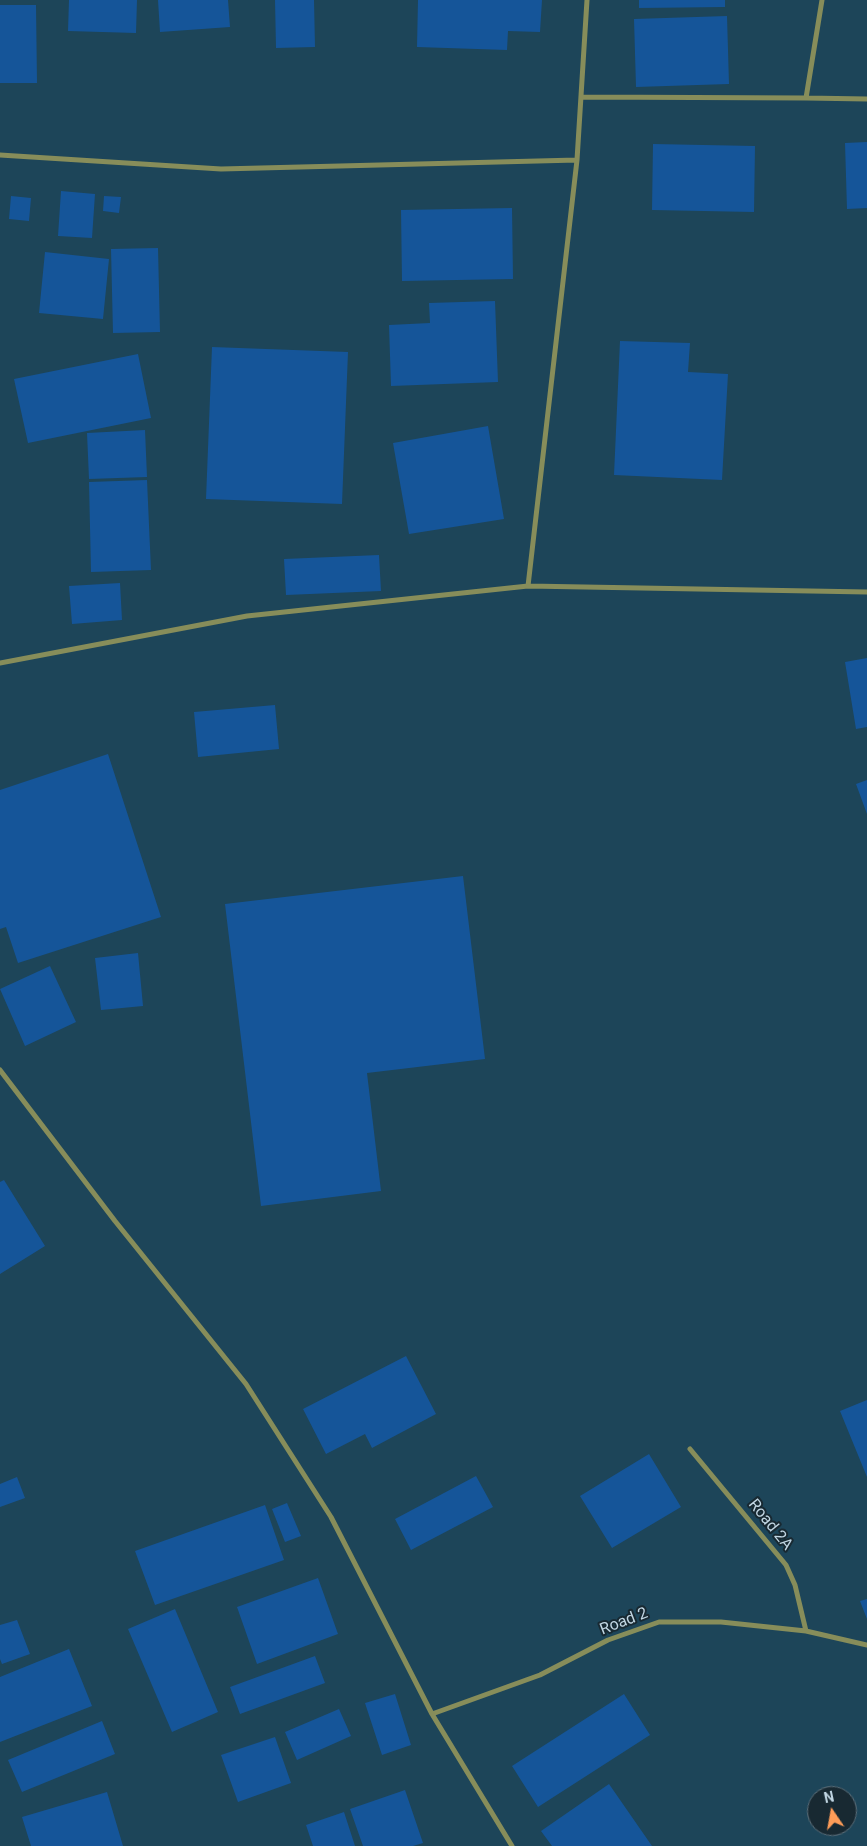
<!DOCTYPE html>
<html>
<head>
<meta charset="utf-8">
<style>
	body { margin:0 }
	#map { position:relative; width:867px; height:1846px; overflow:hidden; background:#1d4559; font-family:Roboto,sans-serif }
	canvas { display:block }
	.north { position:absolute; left:807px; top:1786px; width:50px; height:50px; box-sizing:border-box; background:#182932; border:1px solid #5c6e79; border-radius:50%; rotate:348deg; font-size:14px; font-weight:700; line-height:20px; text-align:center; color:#c1d6e3 }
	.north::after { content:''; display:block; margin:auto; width:18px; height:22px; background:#fe9c58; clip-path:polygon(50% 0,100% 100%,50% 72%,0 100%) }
</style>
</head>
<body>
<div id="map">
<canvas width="867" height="1846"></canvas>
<div class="north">N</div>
</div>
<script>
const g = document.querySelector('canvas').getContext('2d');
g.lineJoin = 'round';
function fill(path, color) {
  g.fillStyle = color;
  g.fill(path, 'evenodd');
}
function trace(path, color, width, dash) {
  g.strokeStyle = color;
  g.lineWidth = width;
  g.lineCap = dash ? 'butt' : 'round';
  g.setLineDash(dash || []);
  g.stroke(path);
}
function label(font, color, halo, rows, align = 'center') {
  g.font = font + ' Roboto,sans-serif';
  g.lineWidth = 4;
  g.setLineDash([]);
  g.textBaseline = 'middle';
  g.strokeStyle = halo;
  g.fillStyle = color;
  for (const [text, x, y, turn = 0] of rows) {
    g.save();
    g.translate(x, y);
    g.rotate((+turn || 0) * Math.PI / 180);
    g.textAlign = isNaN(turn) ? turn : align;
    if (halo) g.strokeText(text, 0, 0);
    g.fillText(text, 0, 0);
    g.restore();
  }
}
fill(new Path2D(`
	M69 0H137L136 33 68 31Z
	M158 0H228L230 27 160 32Z
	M275 0H314L315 47 276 48Z
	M418 0H542L540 32 508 31 507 50 417 47Z
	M639 0H725V7L639 8Z
	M0 5H36L37 83H0Z
	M727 16 729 84 636 87 634 19Z
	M867 142V208L847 209 845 143Z
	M653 144 755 146 754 212 652 210Z
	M61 191 95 194 92 238 58 236Z
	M11 196 31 198 29 221 9 219Z
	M104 196 121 197 119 213 103 211Z
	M512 208 513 279 402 281 401 210Z
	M158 248 160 332 113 333 111 249Z
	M45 252 109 259 103 319 39 313Z
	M495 301 498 382 391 386 389 325 430 323 429 303Z
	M620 341 690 343 688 372 728 374 722 480 614 475Z
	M212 347 348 352 342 504 206 499Z
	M138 354 151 418 28 443 14 379Z
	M488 426 504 519 409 534 393 443Z
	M145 430 147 477 89 479 87 433Z
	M147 480 151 570 91 572 89 482Z
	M379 555 381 591 286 595 284 559Z
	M120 583 122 620 72 624 69 586Z
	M867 658V727L856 729 845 662Z
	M275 705 279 749 198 757 194 712Z
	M108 754 161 917 18 963 6 927 0 929V790Z
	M867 780V814L856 784Z
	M463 876 485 1059 367 1073 381 1191 261 1206 225 904Z
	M138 953 143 1006 101 1010 95 958Z
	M50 966 76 1022 25 1046 0 989Z
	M4 1180 45 1246 0 1274V1182Z
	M406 1356 436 1414 372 1448 365 1434 326 1454 303 1409Z
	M867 1400V1477L840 1411Z
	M649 1454 681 1507 612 1548 580 1496Z
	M476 1476 493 1507 411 1550 395 1519Z
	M17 1477 25 1498 0 1507V1484Z
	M287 1503 301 1536 285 1542 272 1509Z
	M265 1505 284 1560 155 1605 135 1551Z
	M318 1578 338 1634 257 1664 237 1607Z
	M867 1599V1619L860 1601Z
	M175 1609 218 1712 172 1732 128 1629Z
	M17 1620 30 1654 2 1664 0 1659V1625Z
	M69 1649 92 1706 0 1742V1677Z
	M315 1656 325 1683 240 1714 230 1687Z
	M395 1694 411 1745 382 1755 365 1703Z
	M624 1694 650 1735 538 1807 512 1766Z
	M339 1709 351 1736 297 1760 285 1732Z
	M102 1721 115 1754 22 1792 8 1760Z
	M275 1737 291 1783 238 1802 221 1755Z
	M609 1784 652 1846H552L541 1831Z
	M405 1790 423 1843 413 1846H363L350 1809Z
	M107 1792 123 1846H31L22 1817Z
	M344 1812 355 1846H313L306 1825Z`), '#155599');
trace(new Path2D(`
	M582 97 806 98 822 0
	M806 98 867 99
	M0 155 221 169 577 160
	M528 586 577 160 587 0
	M0 663 247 616 528 586 867 592
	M0 1070 115 1221 246 1384 331 1517 432 1714 512 1846
	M690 1449 786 1565 795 1585 806 1631
	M432 1714 540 1675 608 1640 659 1622H721L806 1631 867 1645`), '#878d5a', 5);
label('16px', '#c1d6e3', '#182932', [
	["Road 2A",770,1525,51],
	["Road 2",624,1622,-21]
]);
</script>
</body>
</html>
